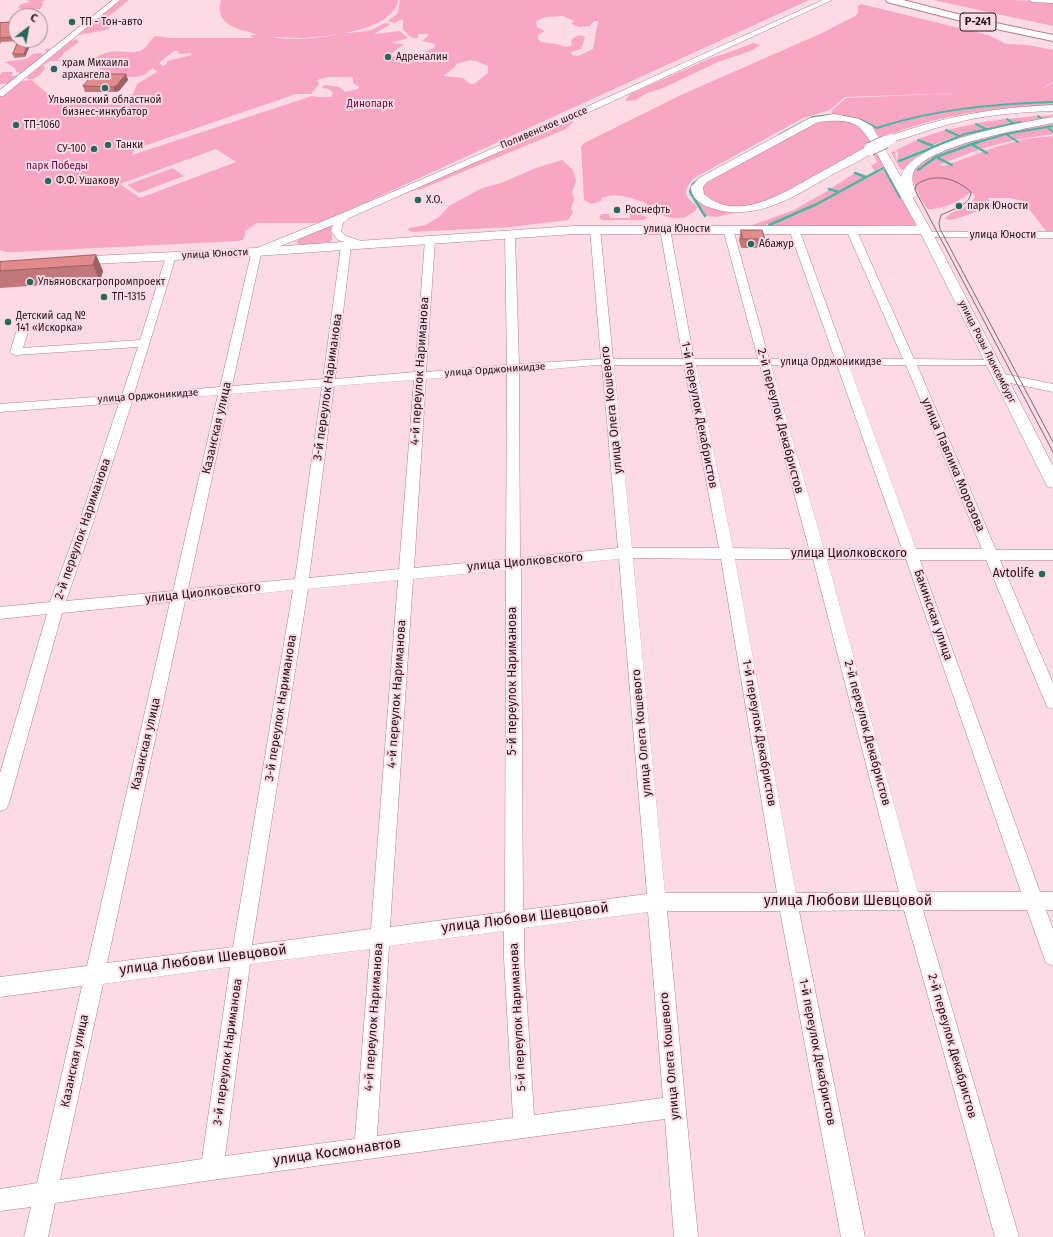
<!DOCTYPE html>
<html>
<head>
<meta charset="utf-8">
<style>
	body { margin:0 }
	#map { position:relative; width:1053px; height:1237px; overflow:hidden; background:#fcdbe5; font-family:"Fira Sans",sans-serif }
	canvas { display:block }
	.north { position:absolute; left:8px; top:8px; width:40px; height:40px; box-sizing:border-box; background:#fcdbe5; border:1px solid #a58a93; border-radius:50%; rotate:31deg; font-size:11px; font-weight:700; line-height:16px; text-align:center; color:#231118 }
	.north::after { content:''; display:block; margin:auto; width:14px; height:18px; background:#25695b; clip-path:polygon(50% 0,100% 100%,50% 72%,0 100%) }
</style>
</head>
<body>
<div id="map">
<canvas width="1053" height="1237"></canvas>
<div class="north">С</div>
</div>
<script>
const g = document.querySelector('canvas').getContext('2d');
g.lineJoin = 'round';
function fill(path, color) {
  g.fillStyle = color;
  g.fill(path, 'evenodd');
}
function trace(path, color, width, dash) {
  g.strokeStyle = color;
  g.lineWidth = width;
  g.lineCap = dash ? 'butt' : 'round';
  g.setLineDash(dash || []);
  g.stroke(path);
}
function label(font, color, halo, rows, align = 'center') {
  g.font = font + ' "Fira Sans",sans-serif';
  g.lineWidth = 4;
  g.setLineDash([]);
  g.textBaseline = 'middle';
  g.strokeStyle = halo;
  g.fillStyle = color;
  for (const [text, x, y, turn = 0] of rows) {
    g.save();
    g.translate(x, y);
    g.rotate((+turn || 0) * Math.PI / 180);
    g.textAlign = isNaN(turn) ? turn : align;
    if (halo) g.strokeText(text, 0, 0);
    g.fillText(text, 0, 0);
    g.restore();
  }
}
fill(new Path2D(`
	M27 0H45L42 2 43 4 40 9 24 10 18 8 21 4 30 2Z
	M120 0H129L103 21V23L112 25V26L106 30 78 35Z
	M221 0H398C393 31 329 36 303 38 293 38 282 37 272 37 295 42 322 37 346 33 354 32 363 32 371 30 379 28 382 21 391 24L374 34 400 31 408 38 391 43 404 44 391 54C403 65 421 53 434 48L435 44 422 41 427 37 428 34H418V38C411 39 408 35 403 29V19L394 23 388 21 398 13 400 0H809L325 221 315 223H257L245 231V235L243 240 237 241 17 252H6L0 250V97L22 81 32 80 44 91 65 104 72 101 130 106 129 103 113 101 117 98 133 94 137 84 157 72 153 68 144 75 136 77 112 76 103 70 87 64C90 60 95 58 100 55 118 47 125 55 140 51 146 49 150 40 155 36L171 38H253L250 35H258C239 28 214 27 221 0ZM563 16 574 21 571 24 579 27 590 26 594 21H599L597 26 593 49 578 56 572 55 571 52 581 49 585 37C579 34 575 36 571 41L572 45 566 47 556 44 541 42 538 39V35L545 31 537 27 536 21 546 17ZM174 51H178L179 54 190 53 192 55 167 61V64L163 66 159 63ZM470 60 476 61 488 66V73L474 84H470L463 78 443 76 455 67 456 64ZM329 77H351L353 78V83L359 87 358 89 345 92 339 87 324 85 322 88 329 89 333 93 331 97H318L312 96 132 155 135 149 296 94H311L319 84 317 81 319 79ZM216 149 236 162 140 198 120 184Z
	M933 0H1014L1053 2V26Z
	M861 4 988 35 1006 44 1028 45 1053 50V82L1037 91 1053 83V106C993 108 938 114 882 138 876 135 872 128 865 124 845 113 821 115 801 125L697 183 694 189V194C704 210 722 207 736 212L717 217 706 216 692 195 691 190 695 183 704 176 805 121 819 117 831 115 832 110 846 98 958 93 845 97 830 110 803 118 694 178C689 183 683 191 688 198 690 202 695 203 697 207L696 210C693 212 689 215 685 217 673 221 652 214 646 203 632 199 616 191 602 198L601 201 591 204 584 200 581 147 584 143 681 95 822 33 855 16 858 13V6Z
	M76 39 79 42 65 52 58 60 62 61H50L43 65 45 69C40 75 34 82 26 78L70 41Z
	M753 43 760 45 753 50 718 62 663 88 645 94 636 100 626 101V99L630 94 711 58C725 54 739 49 753 43Z
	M46 49 52 50 10 83 0 84V75L2 72H13L11 76H17L21 73 16 72 15 68 5 62 27 59 32 54 41 53 43 55 46 53Z
	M1053 115V119L937 148 918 156 910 162 904 170 900 169 891 152 895 151 896 159 897 160 898 153 896 150 917 140 931 146 897 160 899 162 965 134 1020 122H1013L1007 119 1037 116 1041 118 1042 117 1040 116Z
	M837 119 863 126 916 224 914 225 769 227 768 224H766L767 227 750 226 794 210 829 190 837 193 789 217 798 214 884 169 883 166 875 171 871 166 877 162 869 145C834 163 765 215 724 206 718 205 711 200 705 197L702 187 705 183 815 122Z
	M1005 119 1012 123 987 128 977 123Z
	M568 120H572L573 122 566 129 419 190 417 189 374 207H371Z
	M1053 122V134L1014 140 1013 139 1014 140 980 149 946 162 937 157 978 142 936 157 918 170 936 158 945 162 939 165 944 166 996 147 1025 139 1053 136V231H1046L1023 201 1010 198H988L992 207C978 208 956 223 945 219 953 208 969 210 975 197L973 193H969C960 202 940 210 928 209 920 200 913 184 912 173 927 151 958 146 983 138L986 140 987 139 985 138 1010 131Z
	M974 124 985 129 959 135 947 130Z
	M945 130 957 136 933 145 918 139Z
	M562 160 573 170 576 181 572 192 574 199 571 208 573 213 568 220 511 227 412 232 408 230 409 228 426 225 439 217 449 206 482 188 501 183 536 168Z
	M173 168 184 176 139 193 127 185Z
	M855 173 865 177 839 192 831 188Z
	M601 214H609L610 218H630V214H639L647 217 644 220H603L599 218Z
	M331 223 332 240 329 242 304 245 297 243 298 239Z`), '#f8a6c3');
trace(new Path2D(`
	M843 116 861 120 877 128C935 109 993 104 1053 102
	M1038 116 1041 118
	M1007 119 1013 123
	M976 124 986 129
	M1047 127 1053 132
	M946 130 959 136
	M1006 134 1018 142
	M779 135 813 117 830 115
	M918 140 925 143
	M943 143 965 134 1020 122
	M975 143 1006 134 1053 126`), '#47b8a0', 2);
trace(new Path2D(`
	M923 142 933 146
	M971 144 987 153
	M936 157 952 165
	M899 161 946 142
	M885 170 900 197
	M918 170 936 157 978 142
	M855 173 866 177
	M702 177 693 184 690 192 705 216
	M829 189 839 192
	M769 225 817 204 883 168`), '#47b8a0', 2.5);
const minor = new Path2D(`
	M113 0H120L3 96H0V90Z
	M823 0H832L585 114 349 218 343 223 341 231 346 236 364 242 365 244 364 246 360 247 338 240 331 231 333 225 261 254 232 386 323 379 341 246 346 243 351 246 335 379 415 372 425 240 430 237 435 240 426 372 507 365 505 235 510 232 515 235 519 364 601 359 590 229 595 226 600 229 613 359H683L660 229 665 226 670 229 694 359H758L723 229 728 226 733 229 769 359H835L789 229 794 226 799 229 846 359H903L846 229 851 226 856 229 914 359 996 360 998 362 996 364 992 365H917L996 550H1053V560H1000L1053 683V709L1047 707 1045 702 986 560H920L1040 892H1053V910H1046L1053 929V966L1046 963 1027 910H923L1019 1237H995L904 910 799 911 865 1237H841L780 911H667L698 1237H674L665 1119 212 1180 55 1203 48 1237H24L31 1207 0 1211V1189L37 1183 82 986 0 997V977L87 966 170 602 62 613 9 803 6 809 0 811V773L47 614 0 619V607L50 602 82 514 119 403 0 412V404L122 395 138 347 16 355 12 354 10 352 16 332 22 329 28 332 23 348 140 340 166 256 167 254H175L176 256 134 394 220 387 252 250C445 173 634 85 823 0ZM597 365H602L618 548 520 558 519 372ZM614 365H684L719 548H632ZM696 365H760L809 549 733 548ZM771 365H837L902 549H824ZM849 365H906L982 549H916ZM507 372 506 559 414 568 426 379ZM414 380 399 569 309 578 334 386ZM322 387 295 579 188 589 230 394ZM218 395 173 591 66 601 96 514 132 402ZM633 558 721 559 777 893H665ZM619 559 647 894 523 910 521 568ZM735 559H813L899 892 796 893ZM827 559H906L1021 892H918ZM506 570 505 912 390 927 413 579ZM398 580 371 929 252 945 308 589ZM293 590 233 947 107 963 185 601ZM648 912 663 1098 534 1115 524 958V928ZM504 931V958L513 1118 377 1136 389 946ZM370 949 355 1139 225 1156 250 964ZM230 967 202 1159 60 1180 103 984Z
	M1029 0H1053V3L1032 2Z
	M928 232H1053V238L924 237 923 235 924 233Z
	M1000 373 1053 384V392L996 380 994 377 996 374Z`);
const major = new Path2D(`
	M1053 105V111C1018 112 983 115 950 124 930 129 911 137 891 142L886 139 887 137C941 117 996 107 1053 105Z
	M835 114 859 119 872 126 901 177C910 141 1020 123 1053 117V123C1023 129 930 145 914 171 910 179 914 188 917 195L913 198 931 230 1053 466V488L1047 486 921 234H574L256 256 72 265 67 264 66 261 67 258 72 257 256 248 574 226H917L875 150C864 160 848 166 835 173 795 196 755 224 708 207 699 203 691 197 691 187L699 178 810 118ZM828 121C854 120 860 124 873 146L866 147C848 157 830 167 812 177 782 194 736 223 704 194L703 187 707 182 818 122Z`);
const highway = new Path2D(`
	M886 0H903L977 19 1053 35V41L977 25 887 2Z`);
trace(minor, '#b07f90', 1);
trace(major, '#b07f90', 1);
trace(highway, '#b07f90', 2);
fill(minor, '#fff');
fill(major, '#fff');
fill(highway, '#fff');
trace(new Path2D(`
	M1053 442 940 229 939 223 941 215C951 210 971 205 971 192 956 178 934 172 916 185L915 190 1053 452`), '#826972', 1);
const majorBridgeFar1 = new Path2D(`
	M883 143 891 139`);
const majorBridge = new Path2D(`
	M870 149 885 142`);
trace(majorBridgeFar1, '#b07f90', 10, []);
trace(majorBridge, '#b07f90', 14, []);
trace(majorBridgeFar1, '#fff', 10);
trace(majorBridge, '#fff', 12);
fill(new Path2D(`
	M16 22V40H33L25 57 14 58 13 54 18 41 1 42 0 45V23Z
	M126 74 128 80 119 91 115 92H85L83 86Z
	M741 230 765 239 762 248H741L739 240Z
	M96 255 103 271 100 281 0 288V262Z`), '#c2777a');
fill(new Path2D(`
	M41 20 42 24 40 30V23Z
	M29 40H32L25 57 24 54Z
	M126 74 128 80 119 91 115 92 113 87Z
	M96 255 103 271 100 281 93 265Z`), '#9e6163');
const building = new Path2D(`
	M16 22V37L0 38V23Z
	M19 40H29L24 54H13Z
	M94 74H126L117 85 113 87 83 86Z
	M741 230H762L765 239H743Z
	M96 255 93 265 0 271V262Z`);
fill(building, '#e28a8e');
trace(building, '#9e6163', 1);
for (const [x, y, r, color] of [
	[72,22,4,"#25695b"],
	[388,57,4,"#25695b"],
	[54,69,4,"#25695b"],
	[105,88,4,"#25695b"],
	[16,125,4,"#25695b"],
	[108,145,4,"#25695b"],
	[94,149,4,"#25695b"],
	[48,181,4,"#25695b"],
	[418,200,4,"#25695b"],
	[959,206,4,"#25695b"],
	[617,210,4,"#25695b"],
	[751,244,4,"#25695b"],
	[30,282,4,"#25695b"],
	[104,297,4,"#25695b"],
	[8,322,4,"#25695b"],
	[1042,574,4,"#25695b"]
]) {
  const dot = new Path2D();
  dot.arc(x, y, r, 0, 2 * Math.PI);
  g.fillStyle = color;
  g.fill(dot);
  trace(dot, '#fcdbe5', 1.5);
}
label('10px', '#231118', '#fcdbe5', [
	["ТП - Тон-авто",80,22],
	["Адреналин",396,57],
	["храм Михаила",62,63],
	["архангела",62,75],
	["Ульяновский областной",105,100,"center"],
	["бизнес-инкубатор",105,112,"center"],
	["ТП-1060",24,125],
	["Танки",116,145],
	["СУ-100",86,149,"right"],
	["Ф.Ф. Ушакову",56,181],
	["Х.О.",426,200],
	["парк Юности",967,206],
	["Роснефть",625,210],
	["Абажур",759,244],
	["Ульяновскагропромпроект",38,282],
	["ТП-1315",112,297],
	["Детский сад №",16,316],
	["141 «Искорка»",16,328]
], 'left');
label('10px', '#6b043b', '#fcdbe5', [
	["Динопарк",370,104],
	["парк Победы",57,166]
]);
label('10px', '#231118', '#fcdbe5', [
	["Поливенское шоссе",544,128,-23],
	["улица Юности",677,229],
	["улица Юности",1003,235],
	["улица Юности",215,254,-3],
	["улица Розы Люксембург",987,352,63],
	["улица Орджоникидзе",831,362],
	["улица Орджоникидзе",495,370,-4],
	["улица Орджоникидзе",148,396,-4]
]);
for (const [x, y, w] of [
	[978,22,36]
]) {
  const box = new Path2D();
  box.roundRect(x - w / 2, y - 9, w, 18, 3);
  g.fillStyle = '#fcdbe5';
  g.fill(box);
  trace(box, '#231118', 1);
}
label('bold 11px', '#231118', null, [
	["Р-241",978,22]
]);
label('12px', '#231118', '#fcdbe5', [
	["4-й переулок Нариманова",420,371,-86],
	["3-й переулок Нариманова",328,387,-82],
	["улица Олега Кошевого",612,410,-96],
	["1-й переулок Декабристов",699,415,79],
	["2-й переулок Декабристов",780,421,75],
	["Казанская улица",217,428,-77],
	["улица Павлика Морозова",953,465,67],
	["2-й переулок Нариманова",83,529,-71],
	["улица Циолковского",849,554],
	["улица Циолковского",525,562,-5],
	["улица Циолковского",203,593,-6],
	["Бакинская улица",933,615,71],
	["5-й переулок Нариманова",513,681,-90],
	["4-й переулок Нариманова",397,694,-86],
	["3-й переулок Нариманова",281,708,-81],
	["улица Олега Кошевого",642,733,-95],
	["1-й переулок Декабристов",759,733,80],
	["2-й переулок Декабристов",867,733,75],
	["Казанская улица",146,744,-77],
	["4-й переулок Нариманова",374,1017,-86],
	["5-й переулок Нариманова",518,1017,-93],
	["2-й переулок Декабристов",952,1046,74],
	["3-й переулок Нариманова",228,1052,-82],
	["1-й переулок Декабристов",817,1052,79],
	["улица Олега Кошевого",670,1056,-95],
	["Казанская улица",75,1061,-78]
]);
label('12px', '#231118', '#fcdbe5', [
	["Avtolife",1034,574]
], 'right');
label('14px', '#231118', '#fcdbe5', [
	["улица Любови Шевцовой",848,901],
	["улица Любови Шевцовой",525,918,-7],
	["улица Любови Шевцовой",203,960,-7],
	["улица Космонавтов",337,1152,-8]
]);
</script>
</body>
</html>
